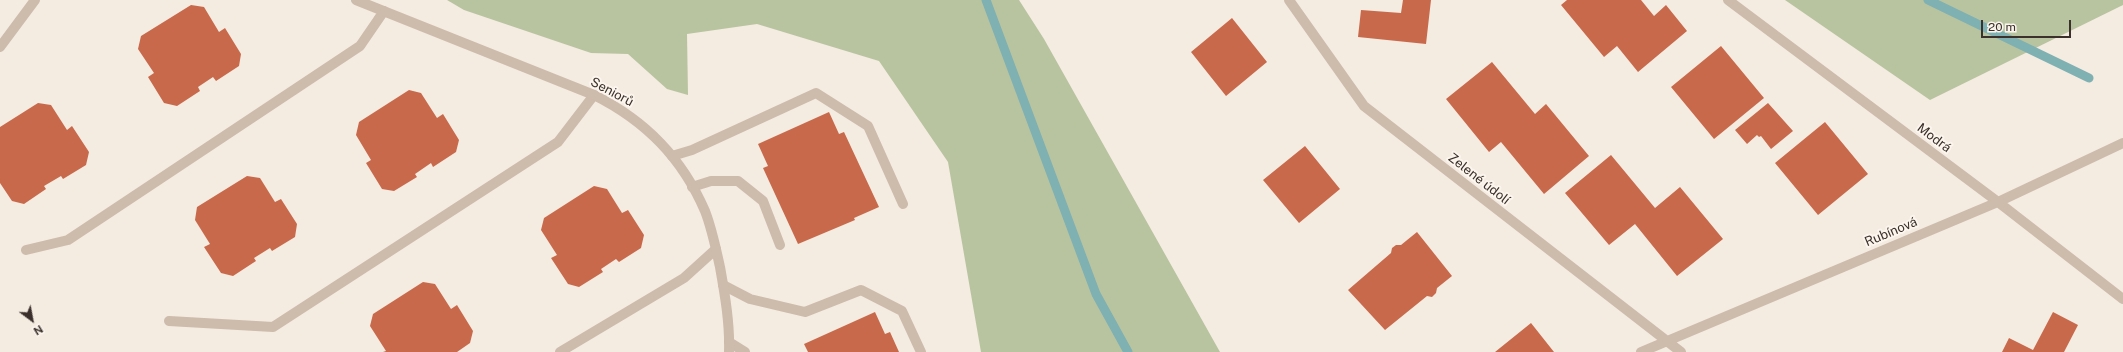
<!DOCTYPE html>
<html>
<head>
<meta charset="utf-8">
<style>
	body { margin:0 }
	#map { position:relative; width:2123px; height:352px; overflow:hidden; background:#f4ebe1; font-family:"Public Sans",sans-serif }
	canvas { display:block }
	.north { position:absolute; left:12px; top:300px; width:40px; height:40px; -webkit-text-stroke:3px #fbf5ee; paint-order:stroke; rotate:148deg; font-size:11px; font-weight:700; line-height:16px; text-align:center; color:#3b302b }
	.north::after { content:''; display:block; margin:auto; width:14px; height:18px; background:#3b302b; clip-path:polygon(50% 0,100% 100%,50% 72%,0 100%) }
	.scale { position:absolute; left:1981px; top:20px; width:90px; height:18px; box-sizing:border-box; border:2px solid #3b302b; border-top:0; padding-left:5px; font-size:12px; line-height:14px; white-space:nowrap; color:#3b302b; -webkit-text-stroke:3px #fbf5ee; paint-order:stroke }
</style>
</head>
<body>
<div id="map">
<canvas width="2123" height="352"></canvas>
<div class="north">N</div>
<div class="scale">20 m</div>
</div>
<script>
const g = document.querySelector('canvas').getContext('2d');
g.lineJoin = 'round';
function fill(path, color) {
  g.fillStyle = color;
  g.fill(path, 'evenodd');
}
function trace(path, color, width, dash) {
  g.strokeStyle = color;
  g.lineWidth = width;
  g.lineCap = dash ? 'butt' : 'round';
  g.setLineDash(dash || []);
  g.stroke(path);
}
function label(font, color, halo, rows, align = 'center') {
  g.font = font + ' "Public Sans",sans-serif';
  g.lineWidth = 4;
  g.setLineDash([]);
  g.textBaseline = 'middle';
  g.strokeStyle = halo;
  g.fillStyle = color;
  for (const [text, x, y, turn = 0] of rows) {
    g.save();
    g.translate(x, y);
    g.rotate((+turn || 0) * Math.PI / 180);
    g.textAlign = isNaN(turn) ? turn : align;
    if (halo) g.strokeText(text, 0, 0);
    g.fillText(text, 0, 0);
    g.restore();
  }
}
fill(new Path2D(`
	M447 0H1019L1044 39 1220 352H981L948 162 879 61 757 24 687 34 688 95 667 89 628 54 591 53 464 10Z
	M1785 0H2123V5L1930 100Z`), '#b8c4a0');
trace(new Path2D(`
	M986 0 1096 294 1128 352
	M1928 0 2089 78`), '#7fb0b2', 9);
fill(new Path2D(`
	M1403 0H1431L1426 44 1358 37 1361 10 1401 13Z
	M1567 0H1641L1654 16 1666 5 1687 31 1638 72 1617 46 1604 57 1561 5Z
	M191 5 204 7 219 32 225 28 241 54 239 66 216 81 213 77 198 87 200 91 177 106 164 103 148 77 154 73 138 49 141 36Z
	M1232 18 1267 62 1226 96 1191 52Z
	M1721 46 1764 98 1714 139 1671 87Z
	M1492 62 1535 114 1546 104 1589 156 1544 194 1501 142 1489 152 1446 99Z
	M409 90 421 93 437 118 443 114 459 140 456 152 433 167 431 163 415 174 417 177 394 191 382 189 366 163 371 160 356 135 359 122Z
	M38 103 51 105 67 130 72 126 89 152 86 165 63 179 61 176 44 186 46 189 24 204 12 201 0 183V127Z
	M1768 103 1793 131 1771 149 1761 136 1759 137 1757 135 1747 144 1735 130Z
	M829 112 839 134 844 132 879 207 854 218 855 220 798 244 763 168 768 166 758 144Z
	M1825 122 1868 174 1818 215 1775 163Z
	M1305 146 1340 189 1299 223 1263 180Z
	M1611 155 1655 208 1680 187 1723 239 1677 276 1635 224 1609 245 1565 193Z
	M247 176 260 178 275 202 281 199 297 224 295 237 272 251 270 248 254 258 256 261 233 276 221 273 204 247 210 244 195 220 197 207Z
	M594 186 607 189 622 213 628 210 644 235 641 248 619 262 616 259 601 269 603 272 579 287 568 284 551 258 557 255 541 230 544 218Z
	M1417 232 1452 276 1437 288 1436 293 1432 297 1427 296 1385 330 1348 290 1391 253 1392 248 1396 245H1401Z
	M423 282 435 284 451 309 457 305 473 331 470 343 457 352H383L386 351 370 326 373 314Z
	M875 312 885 334 890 332 899 352H808L804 344Z
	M2053 312 2078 325 2064 352H2002L2009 338 2033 350Z
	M1531 323 1554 352H1495Z`), '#c8694b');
trace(new Path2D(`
	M672 156 692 150 816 93 868 126 903 204
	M692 187 711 181H738L763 201 780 245
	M26 250 68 240 360 46 384 11
	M723 285 750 299 805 312 861 290 902 311 921 352
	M169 321 273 327 558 142 594 95
	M729 342 745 352
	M560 352 684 278 716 249`), '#cdbbac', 10);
trace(new Path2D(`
	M356 0 594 95C646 121 682 158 705 211 712 229 716 249 720 267 725 295 730 324 729 352
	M1289 0 1364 106 1681 352
	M1728 0 1998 202 2123 299
	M0 47 35 0
	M1641 352 1998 202 2123 143`), '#cdbbac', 10);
label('13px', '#3b302b', '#fbf5ee', [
	["Seniorů",612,92,28],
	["Modrá",1934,138,37],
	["Zelené údolí",1479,179,38],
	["Rubínová",1891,232,-23]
]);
</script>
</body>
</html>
